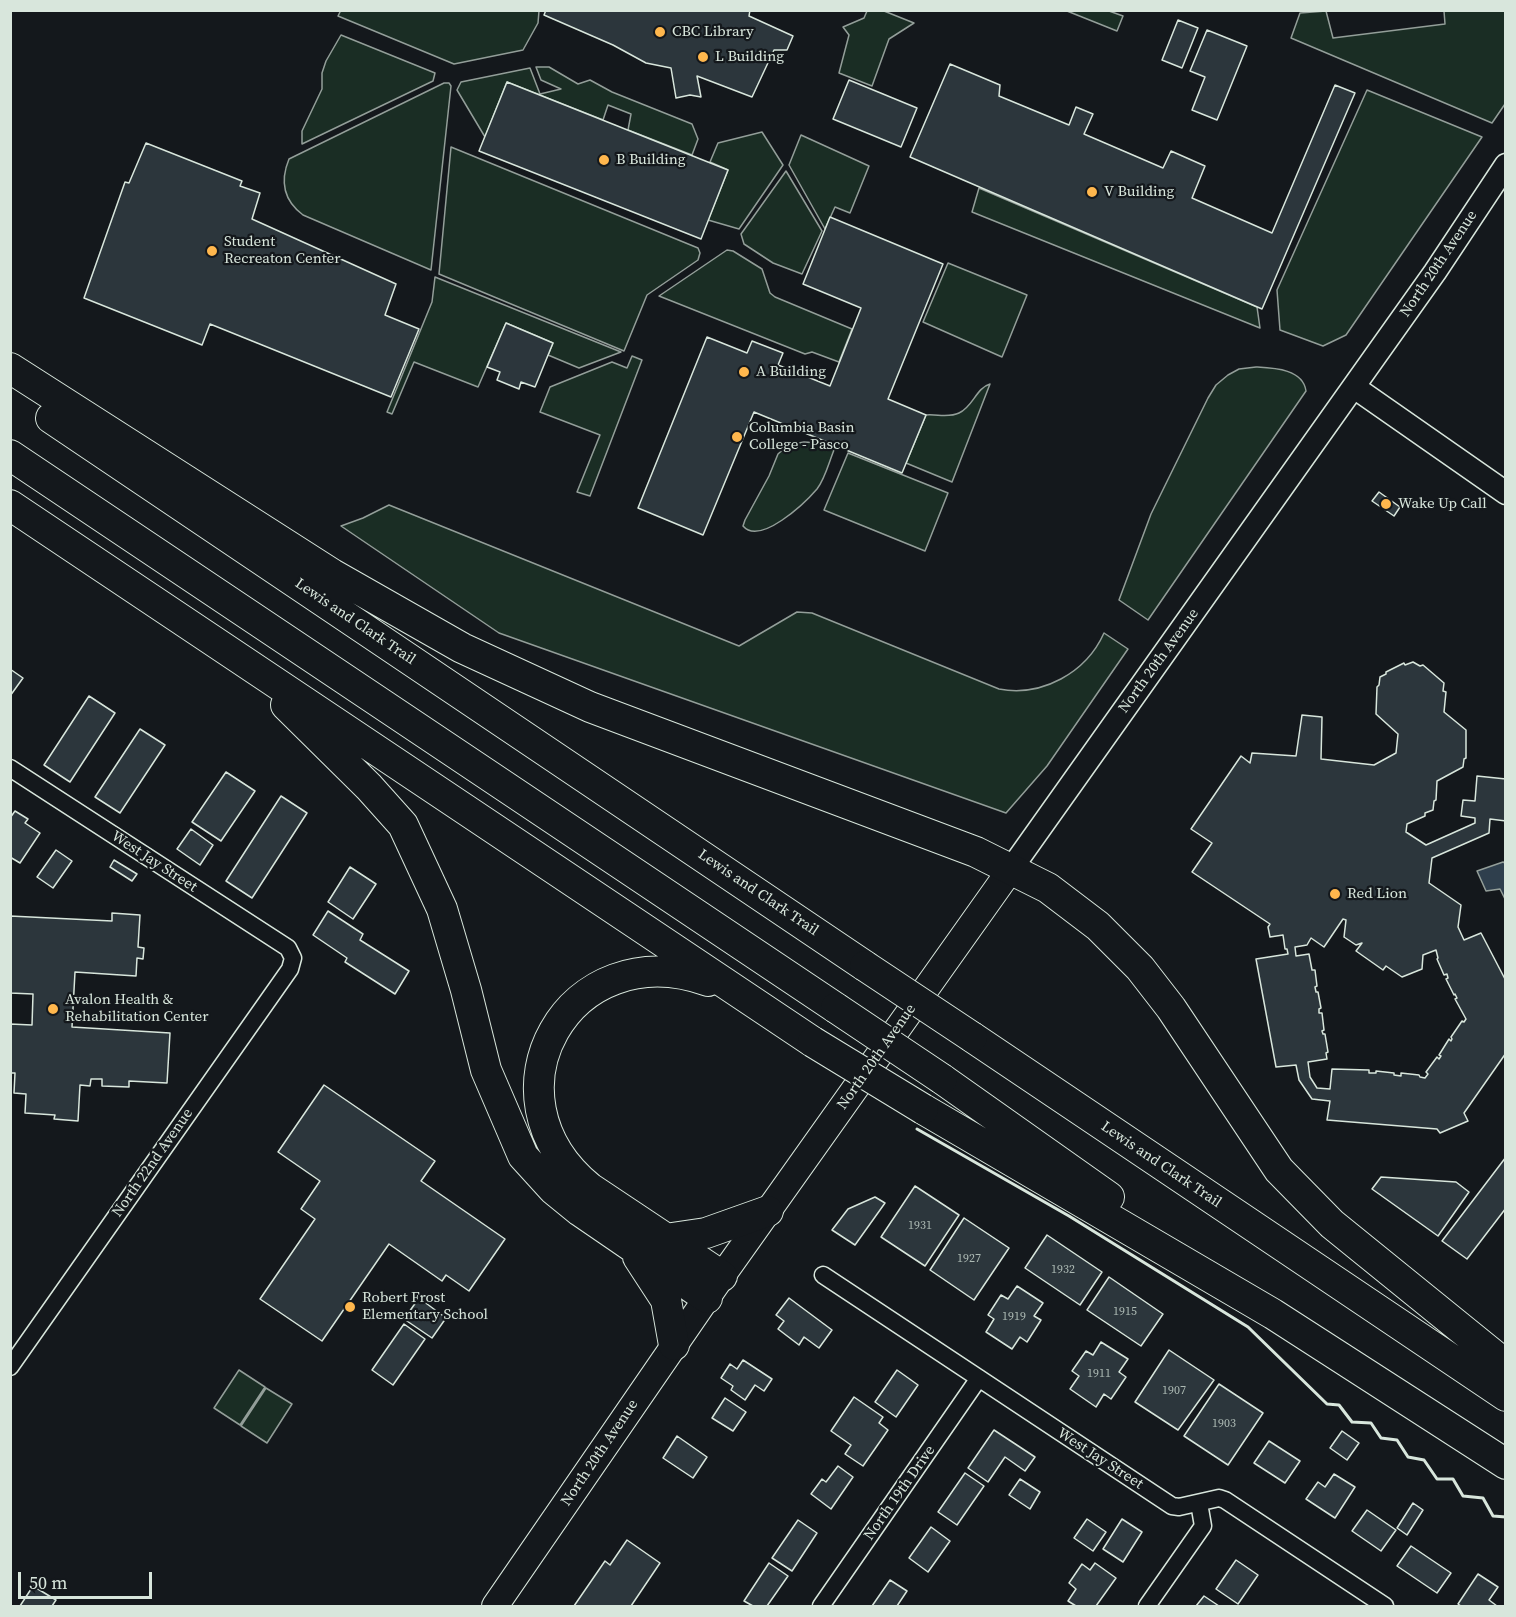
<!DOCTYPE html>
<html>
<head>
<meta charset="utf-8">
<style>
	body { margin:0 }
	#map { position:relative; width:1516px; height:1617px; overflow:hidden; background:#14181c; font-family:"Source Serif 4",serif }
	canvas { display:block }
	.frame { position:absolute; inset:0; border:12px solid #d8e6dc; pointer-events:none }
	.scale { position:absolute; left:18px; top:1572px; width:134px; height:27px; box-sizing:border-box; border:3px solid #d8e6dc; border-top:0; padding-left:8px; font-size:18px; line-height:21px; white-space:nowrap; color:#d8e6dc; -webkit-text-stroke:4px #14181c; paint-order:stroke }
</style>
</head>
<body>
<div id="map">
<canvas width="1516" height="1617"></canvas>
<div class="frame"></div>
<div class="scale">50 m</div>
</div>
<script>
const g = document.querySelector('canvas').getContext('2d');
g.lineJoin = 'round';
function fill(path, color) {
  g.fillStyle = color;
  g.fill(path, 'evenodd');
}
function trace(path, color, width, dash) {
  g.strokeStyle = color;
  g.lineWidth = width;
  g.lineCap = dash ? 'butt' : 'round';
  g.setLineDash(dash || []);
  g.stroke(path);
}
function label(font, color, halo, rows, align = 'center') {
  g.font = font + ' "Source Serif 4",serif';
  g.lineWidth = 4.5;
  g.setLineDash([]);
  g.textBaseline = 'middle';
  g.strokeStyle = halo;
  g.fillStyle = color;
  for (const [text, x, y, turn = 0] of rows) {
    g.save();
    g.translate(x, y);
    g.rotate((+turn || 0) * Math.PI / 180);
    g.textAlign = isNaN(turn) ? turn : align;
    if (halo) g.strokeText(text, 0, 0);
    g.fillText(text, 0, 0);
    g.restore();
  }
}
const green = new Path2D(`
	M341 10 539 11 538 23 523 50 454 64 338 16Z
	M867 11H884L914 23 889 39 872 86 839 73 849 35 843 27 864 18Z
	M1067 11H1109L1123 16 1117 31Z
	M1326 11 1333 38 1445 24 1444 11H1505V104L1492 123 1291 38 1300 13Z
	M341 35 435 73 433 81 302 144V131L322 89V73L326 61Z
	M536 67H549L578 84 590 80 612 92 692 124 698 139 692 155 628 130 631 114 608 105 603 120 507 82 485 137 457 90 461 82 530 68 540 94 561 89 541 80Z
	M444 83H449L451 86 431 270 303 215C283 200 280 181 289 159Z
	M1367 90 1482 137 1346 335 1323 346 1280 330 1277 290Z
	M762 132 783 165 739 229 708 220 728 170 710 162 718 143Z
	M801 135 869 166 850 213 835 207 825 229 789 165Z
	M451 147 698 248 700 253 698 260 647 295 624 351 439 274Z
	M786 171 822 231 802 274 773 263 744 244 741 234Z
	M979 188 1257 307 1260 328 972 212Z
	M727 250 733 251 762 269 770 293 775 297 852 329 839 362 812 352 805 354 659 296Z
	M948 263 1027 295 1002 357 923 322Z
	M435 277 621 352 579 368 548 355 553 343 506 323 478 387 414 362 392 414 387 412 432 302Z
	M632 356 642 360 590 496 577 492 600 435 540 412 550 387 612 362 627 368Z
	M1256 367C1274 368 1303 369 1306 391L1148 620 1119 600 1151 514 1208 398 1216 385 1228 375 1239 369Z
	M990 384 952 482 906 463 926 415C937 414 949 418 959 413 973 407 976 388 990 384Z
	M804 442 820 443 834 450C829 462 825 479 817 489 805 503 760 546 743 526L745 520 769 476 778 454 788 445Z
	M848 453 948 493 925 551 824 510Z
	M389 505 739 646 797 612 812 613 999 689C1042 697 1086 673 1104 633L1128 649 1047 766 1006 813 499 633 341 526 363 518Z
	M239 1370 265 1387 240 1425 214 1408Z
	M266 1388 292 1404 267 1443 241 1426Z`);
fill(green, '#1a2d24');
trace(green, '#939e99', 1.5);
const water = new Path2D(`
	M1503 862 1505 863V899L1500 889 1486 891 1477 871Z`);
fill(water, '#2f3f4d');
trace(water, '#939e99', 1.5);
const building = new Path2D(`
	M546 10H750L749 16 793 36 787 50H774L752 97 697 76 701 97 690 95 676 98 671 68 646 63 613 45 544 15Z
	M1178 20 1198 28 1182 68 1162 60Z
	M1207 30 1247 46 1217 120 1192 110 1205 77 1190 71Z
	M950 64 1000 85 999 96 1069 125 1076 107 1093 114 1084 134 1163 168 1171 151 1205 166 1192 198 1272 233 1335 85 1355 93 1262 309 910 157Z
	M849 80 917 108 901 147 833 119Z
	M507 82 728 170 701 239 479 151Z
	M146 143 242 181 240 186 260 193 252 219 396 284 385 315 419 329 391 397 210 324 202 345 84 298 125 182 129 183Z
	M830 217 943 264 888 399 926 415 902 473 754 412 703 535 638 508 707 337 747 353 752 341 783 353 778 365 830 386 861 308 803 284Z
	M506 323 553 343 535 387 521 382 519 389 497 380 500 372 487 367Z
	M1379 492 1400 507 1394 516 1372 501Z
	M1413 662 1420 666 1423 665 1444 683 1443 691 1446 692 1444 712 1466 730V758L1464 759 1463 767 1437 781 1436 800 1434 801 1433 810 1425 813V816L1407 824 1406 832 1426 845 1475 823V818L1461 816 1463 800 1475 801 1477 776 1506 779V821L1490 819 1489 833 1432 858 1429 883 1461 905 1458 927 1464 940 1481 933 1506 981V1053L1464 1113 1468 1121 1440 1133 1437 1129 1327 1120 1330 1101 1312 1099 1299 1080 1296 1065 1276 1067 1256 959 1288 954 1287 949H1285L1283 935 1270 937 1268 927 1270 924 1192 872 1212 843 1191 829 1241 756 1250 763 1252 753 1296 756 1302 715 1322 717 1321 759 1374 765 1396 753 1398 734 1376 714 1377 687 1379 685 1380 677 1386 674V672L1404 663 1405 665ZM1343 919 1346 920 1344 937 1356 945 1362 943 1356 951 1383 970 1386 966 1402 977 1422 969 1423 955 1436 950 1438 958 1437 959 1444 975 1447 974 1448 978 1446 979 1454 995 1455 994 1457 998 1455 999 1466 1019 1464 1022 1462 1021 1451 1037 1452 1039 1451 1041 1449 1039 1439 1055 1441 1056 1439 1059 1437 1057 1426 1072 1428 1074 1425 1078 1420 1077 1419 1075 1401 1073V1076L1394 1075V1073L1376 1071V1073H1369V1070L1332 1069 1330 1089 1317 1088 1310 1077 1308 1062 1327 1059 1326 1053 1328 1052 1325 1034H1323L1322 1031 1324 1030 1322 1013H1319V1009L1321 1008 1318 992H1316L1315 987 1317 986 1315 970H1312L1309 954 1296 956 1295 947 1307 945 1311 938 1324 947Z
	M10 669 23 678 10 696Z
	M89 696 115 713 70 782 44 765Z
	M140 729 165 745 120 813 95 797Z
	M226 772 255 791 221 841 192 822Z
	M281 796 307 813 252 898 226 881Z
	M15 811 28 819 25 823 40 833 20 863 10 857V818Z
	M191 829 213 845 200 865 177 849Z
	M56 850 72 861 53 888 37 877Z
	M114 860 137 874 132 881 110 867Z
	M350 867 376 884 353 919 328 902Z
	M328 911 363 934 360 940 409 971 395 994 345 962 347 958 313 935Z
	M112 913 140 915 138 947 144 948 143 959 137 958 136 976 75 972 72 1027 170 1033 167 1083 129 1081V1087L102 1086V1079H91L90 1086 80 1085 78 1121 54 1119 55 1115 25 1113 26 1094 14 1093 15 1073H10V1024L32 1025 33 994 10 993V916L112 921Z
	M324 1085 435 1161 421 1181 505 1239 469 1291 446 1275 442 1281 389 1244 322 1341 260 1299 315 1219 301 1209 320 1181 278 1152Z
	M1506 1157V1208L1467 1259 1442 1241Z
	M1381 1177 1456 1182 1469 1192 1438 1236 1372 1189Z
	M915 1186 959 1215 925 1266 881 1237Z
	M875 1197 885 1203 855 1245 832 1230 848 1209Z
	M964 1218 1009 1248 974 1300 930 1270Z
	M1047 1235 1102 1272 1080 1305 1025 1268Z
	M1109 1277 1163 1314 1141 1346 1087 1310Z
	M1017 1286 1043 1303 1034 1316 1041 1320 1027 1342 1020 1337 1012 1349 986 1332 994 1319 988 1315 1001 1295 1008 1299Z
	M419 1298 446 1318 432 1338 404 1319Z
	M789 1298 832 1330 819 1348 804 1337 799 1345 778 1329 784 1321 776 1315Z
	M404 1324 425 1339 393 1385 372 1370Z
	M1101 1342 1128 1359 1119 1372 1126 1377 1111 1399 1104 1394 1096 1407 1070 1389 1079 1376 1072 1371 1086 1351 1093 1355Z
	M1169 1350 1214 1380 1178 1430 1135 1402Z
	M743 1360 772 1379 764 1391 755 1385 745 1400 731 1390 733 1386 721 1378 730 1364 737 1369Z
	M897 1370 918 1385 896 1417 875 1402Z
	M1219 1384 1263 1413 1228 1465 1184 1436Z
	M854 1397 883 1417 879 1423 888 1430 863 1466 845 1454 851 1445 831 1431Z
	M725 1398 746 1412 733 1431 712 1418Z
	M994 1430 1035 1457 1025 1471 1005 1457 988 1482 968 1468Z
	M1342 1431 1359 1443 1347 1460 1330 1448Z
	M677 1436 707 1457 693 1478 663 1458Z
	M1269 1441 1300 1461 1285 1483 1254 1463Z
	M838 1466 853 1477 831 1509 811 1494 822 1479 826 1482Z
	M965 1473 984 1486 957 1525 938 1512Z
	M1334 1474 1355 1487 1335 1518 1306 1499 1318 1482 1325 1487Z
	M1020 1479 1040 1492 1030 1509 1009 1495Z
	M1413 1503 1423 1510 1407 1535 1397 1528Z
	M1367 1510 1396 1530 1381 1551 1352 1531Z
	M1087 1519 1106 1532 1093 1551 1074 1538Z
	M1122 1519 1142 1532 1123 1562 1103 1549Z
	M798 1520 817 1533 792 1571 772 1558Z
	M931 1527 950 1541 928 1572 909 1558Z
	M627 1540 660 1563 631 1606H574L605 1561 610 1565Z
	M1411 1546 1451 1573 1437 1593 1397 1566Z
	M1236 1560 1258 1575 1238 1604 1216 1589Z
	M769 1563 788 1576 767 1606H753L744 1601Z
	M1095 1563 1116 1578 1096 1606H1076L1068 1601 1076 1589 1069 1583 1082 1564 1090 1570Z
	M1478 1574 1498 1587 1489 1600 1497 1606H1461L1458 1604Z
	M890 1580 907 1591 897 1606H872Z
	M33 1586 56 1600 52 1606H20Z
	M1204 1596 1219 1606H1196Z`);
fill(building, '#2c363c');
trace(building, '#d8e6dc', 1.5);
const street = new Path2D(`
	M10 768 288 948 293 958 290 969 10 1367
	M823 1275 1172 1506 1179 1507 1219 1498 1225 1500 1385 1606
	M821 1606 979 1378
	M1147 1606 1203 1526 1199 1503`);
const secondary = new Path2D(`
	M1354 387 1506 493
	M1011 869 1435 272 1506 165`);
const primary = new Path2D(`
	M495 1606 722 1276 1011 869`);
const highway = new Path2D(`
	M10 368 332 574 462 648 590 707 976 852 1048 888 1098 926 1140 968 1171 1008 1279 1170 1332 1224 1506 1365
	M51 418 865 966
	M10 455 836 1008
	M10 505 813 1042
	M286 705 369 787 403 825 442 909 466 990 486 1070 523 1156 553 1189 580 1211 707 1298
	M708 981C569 931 476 1095 590 1188L722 1276
	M972 1037 1506 1396
	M942 1079 1109 1197
	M923 1109 1273 1314 1506 1464
	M665 1239 706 1233 768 1211
	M638 1257 666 1300 674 1345`);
trace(street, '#d8e6dc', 19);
trace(secondary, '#d8e6dc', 25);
trace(primary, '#d8e6dc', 28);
trace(highway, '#d8e6dc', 32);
trace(street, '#14181c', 16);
trace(secondary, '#14181c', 22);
trace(primary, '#14181c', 26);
trace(highway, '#14181c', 30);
const highwayBridge = new Path2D(`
	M865 966 972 1037
	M836 1008 942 1079
	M813 1042 923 1109`);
trace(highwayBridge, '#d8e6dc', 32, []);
trace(highwayBridge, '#14181c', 30);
trace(new Path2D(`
	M917 1129 1069 1216 1248 1327 1327 1404 1339 1405 1352 1422 1371 1423 1381 1438 1397 1440 1408 1457 1424 1460 1437 1479H1453L1463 1496 1483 1498 1493 1516 1506 1517`), '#d8e6dc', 3);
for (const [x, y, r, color] of [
	[660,32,6,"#ffb74d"],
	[703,57,6,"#ffb74d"],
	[604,160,6,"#ffb74d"],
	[1092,192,6,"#ffb74d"],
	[212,251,6,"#ffb74d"],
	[744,372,6,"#ffb74d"],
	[737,437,6,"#ffb74d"],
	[1386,504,6,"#ffb74d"],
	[1335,894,6,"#ffb74d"],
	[53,1009,6,"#ffb74d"],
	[350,1307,6,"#ffb74d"]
]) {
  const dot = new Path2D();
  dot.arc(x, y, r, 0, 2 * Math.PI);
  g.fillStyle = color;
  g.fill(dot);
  trace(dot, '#14181c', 2);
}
label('12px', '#adbab4', null, [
	["1931",920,1226],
	["1927",969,1259],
	["1932",1063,1270],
	["1915",1125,1312],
	["1919",1014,1317],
	["1911",1099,1374],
	["1907",1174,1391],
	["1903",1224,1424]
]);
label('15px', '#d8e6dc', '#14181c', [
	["CBC Library",672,32],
	["L Building",715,57],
	["B Building",616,160],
	["V Building",1104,192],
	["Student",224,242],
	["Recreaton Center",224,259],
	["A Building",756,372],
	["Columbia Basin",749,428],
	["College - Pasco",749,445],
	["Wake Up Call",1398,504],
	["Red Lion",1347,894],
	["Avalon Health &",65,1000],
	["Rehabilitation Center",65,1017],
	["Robert Frost",362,1298],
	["Elementary School",362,1315]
], 'left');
label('15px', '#d8e6dc', '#14181c', [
	["North 20th Avenue",1439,264,-56],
	["Lewis and Clark Trail",355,622,34],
	["North 20th Avenue",1159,661,-54],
	["West Jay Street",154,862,33],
	["Lewis and Clark Trail",758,893,34],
	["North 20th Avenue",877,1057,-55],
	["North 22nd Avenue",153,1163,-55],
	["Lewis and Clark Trail",1161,1165,34],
	["North 20th Avenue",600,1453,-56],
	["West Jay Street",1100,1459,33],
	["North 19th Drive",900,1493,-55]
]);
</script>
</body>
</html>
